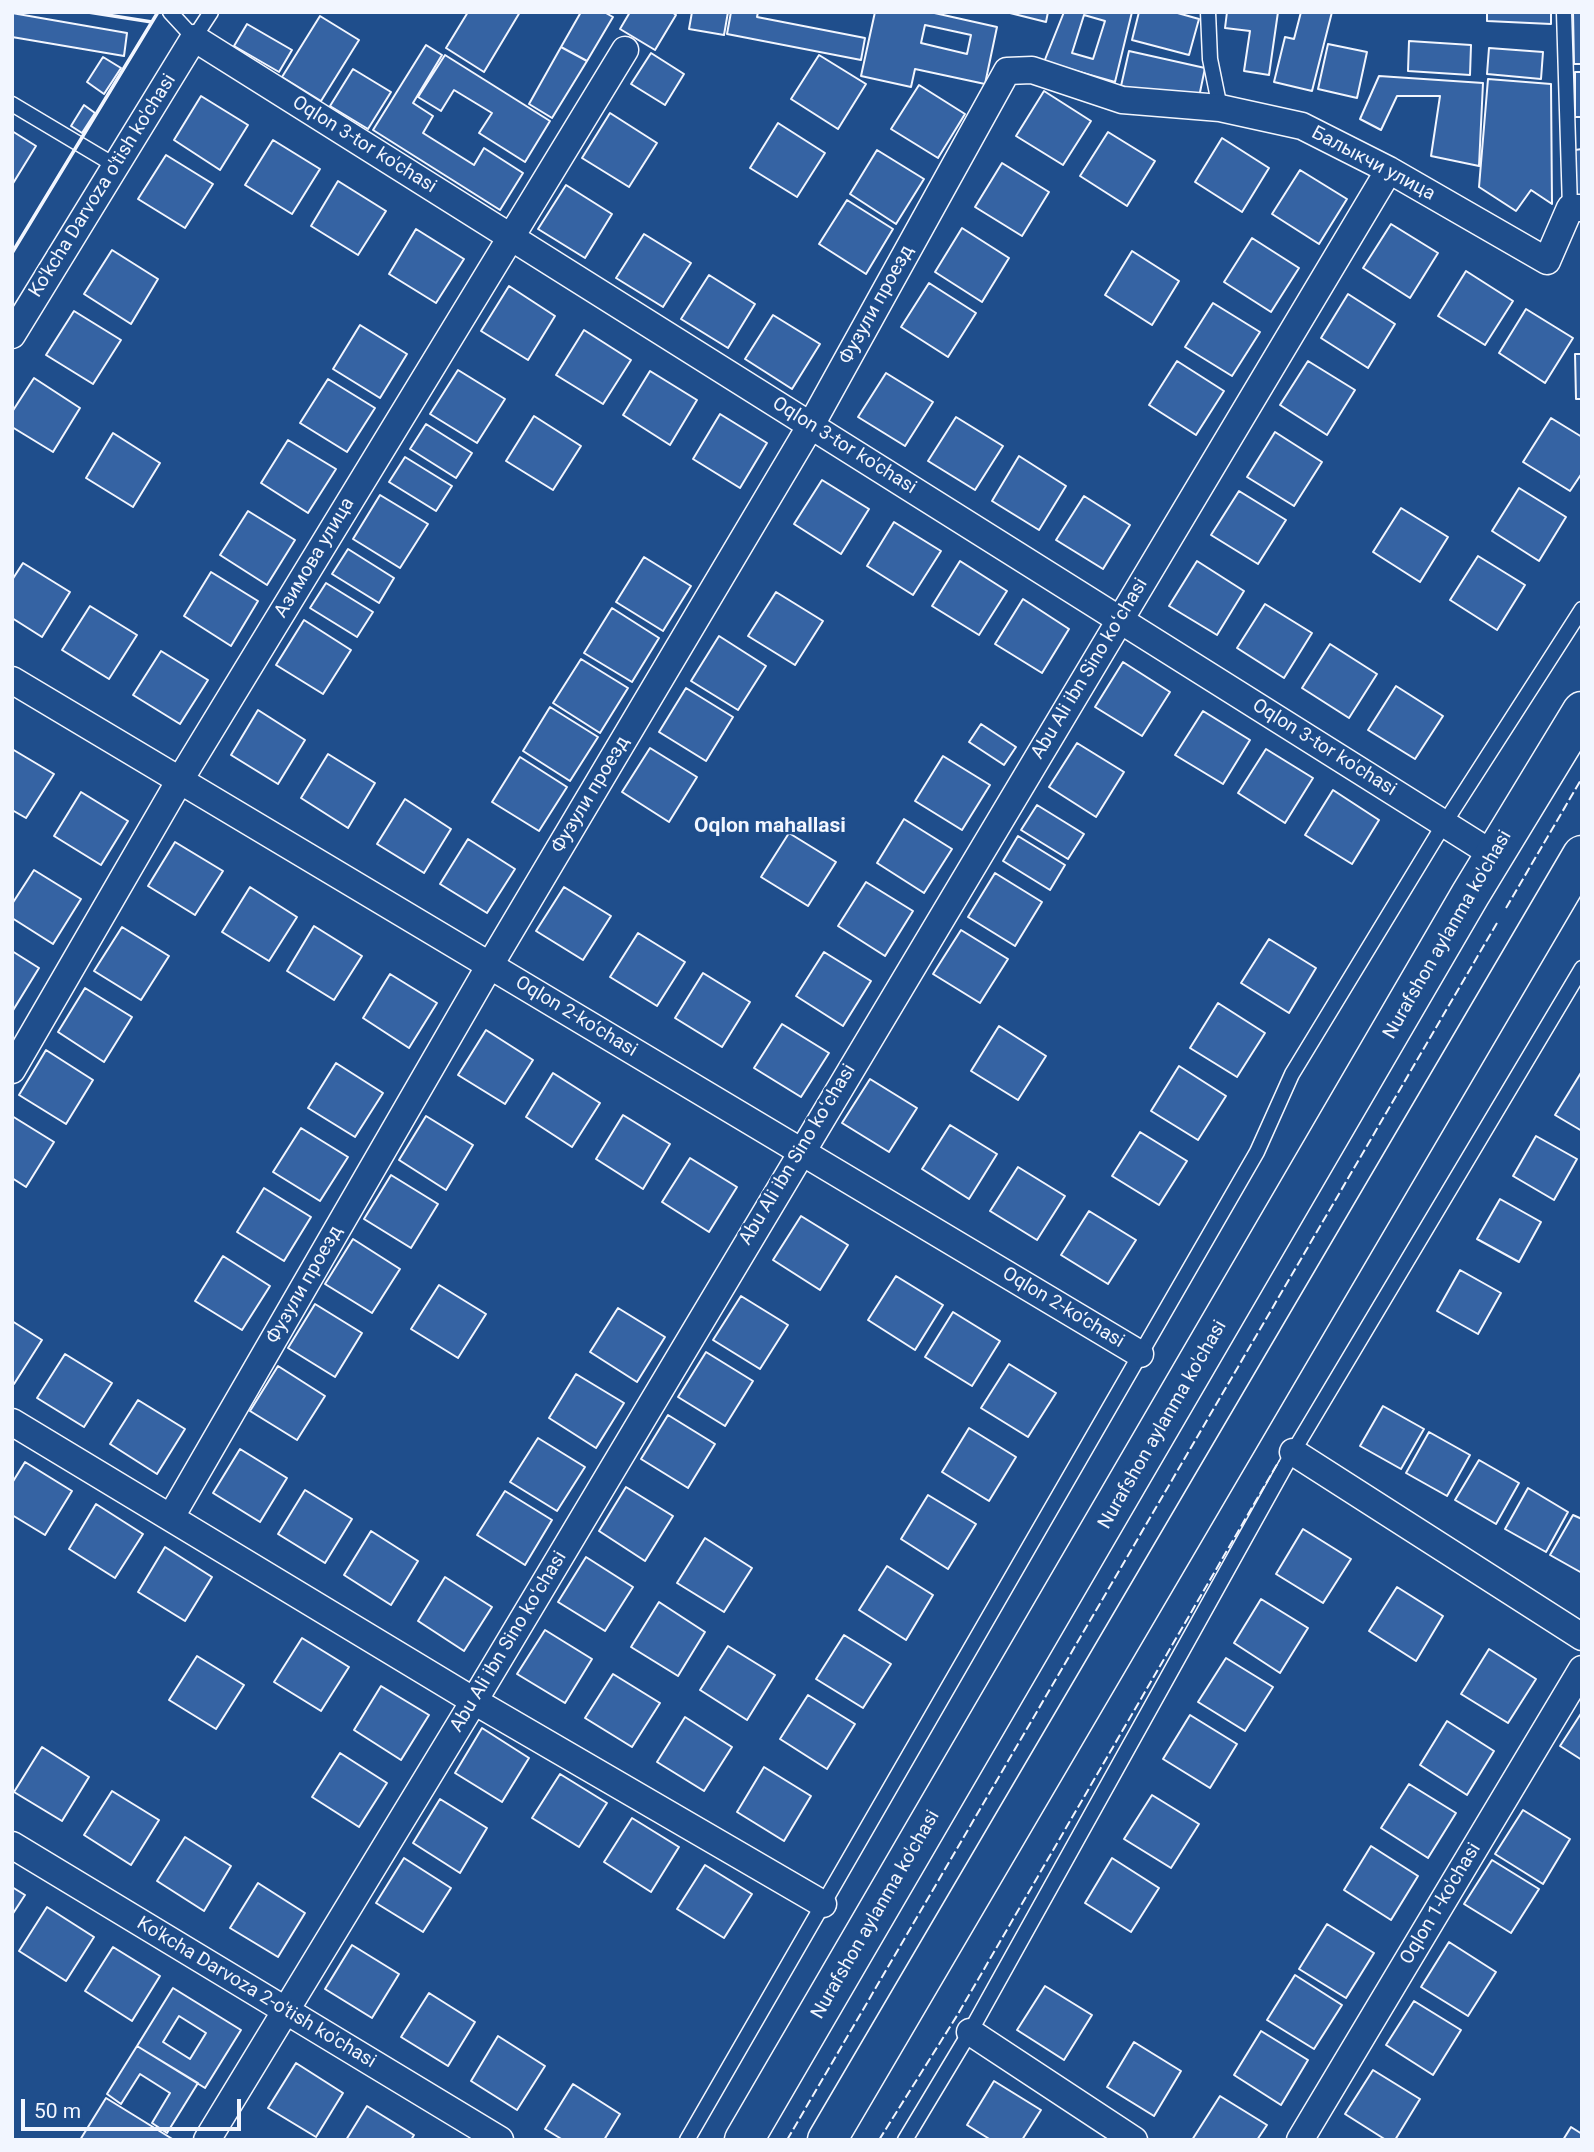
<!DOCTYPE html>
<html>
<head>
<meta charset="utf-8">
<style>
	body { margin:0 }
	#map { position:relative; width:1594px; height:2152px; overflow:hidden; background:#1f4e8c; font-family:Roboto,sans-serif }
	canvas { display:block }
	.frame { position:absolute; inset:0; border:14px solid #f2f6ff; pointer-events:none }
	.scale { position:absolute; left:21px; top:2099px; width:220px; height:32px; box-sizing:border-box; border:4px solid #f2f6ff; border-top:0; padding-left:9px; font-size:21px; line-height:24px; white-space:nowrap; color:#f2f6ff; -webkit-text-stroke:5px #1f4e8c; paint-order:stroke }
</style>
</head>
<body>
<div id="map">
<canvas width="1594" height="2152"></canvas>
<div class="frame"></div>
<div class="scale">50 m</div>
</div>
<script>
const g = document.querySelector('canvas').getContext('2d');
g.lineJoin = 'round';
function fill(path, color) {
  g.fillStyle = color;
  g.fill(path, 'evenodd');
}
function trace(path, color, width, dash) {
  g.strokeStyle = color;
  g.lineWidth = width;
  g.lineCap = dash ? 'butt' : 'round';
  g.setLineDash(dash || []);
  g.stroke(path);
}
function label(font, color, halo, rows, align = 'center') {
  g.font = font + ' Roboto,sans-serif';
  g.lineWidth = 5;
  g.setLineDash([]);
  g.textBaseline = 'middle';
  g.strokeStyle = halo;
  g.fillStyle = color;
  for (const [text, x, y, turn = 0] of rows) {
    g.save();
    g.translate(x, y);
    g.rotate((+turn || 0) * Math.PI / 180);
    g.textAlign = isNaN(turn) ? turn : align;
    if (halo) g.strokeText(text, 0, 0);
    g.fillText(text, 0, 0);
    g.restore();
  }
}
const building = new Path2D(`
	M468 12H520L484 72 446 48Z
	M581 12H604L613 17 587 61 561 47Z
	M630 12H672L676 15 655 50 620 29Z
	M692 12H728L724 35 689 29Z
	M731 12H758L757 17 865 38 861 60 727 34Z
	M875 12H930L997 27 985 84 915 69 911 87 861 76ZM925 25 971 35 967 54 921 43Z
	M1006 12H1048L1046 22Z
	M1064 12H1132L1115 82 1044 62ZM1084 15 1105 21 1093 59 1072 53Z
	M1139 12H1174L1199 19 1189 55 1132 40Z
	M1227 12H1278L1269 75 1244 71 1250 31 1225 28Z
	M1301 12H1332L1312 91 1274 82 1285 37 1294 39Z
	M1487 12H1551V24L1487 21Z
	M1573 12H1582V64H1574Z
	M12 13 127 33 124 56 12 37Z
	M320 16 359 40 321 101 282 77Z
	M247 24 292 50 279 72 234 46Z
	M1409 41 1471 45 1470 75 1408 71Z
	M1328 44 1367 52 1357 98 1318 89Z
	M426 45 442 55 413 103 433 116 423 133 474 165 484 148 523 173 500 210 373 130Z
	M561 47 587 61 552 118 529 104Z
	M1489 48 1543 52 1541 79 1487 74Z
	M1129 51 1205 68 1198 102 1121 86Z
	M651 53 684 74 665 105 631 84Z
	M445 55 550 121 525 162 479 133 492 113 454 90 441 111 418 97Z
	M819 55 866 84 838 129 791 99Z
	M103 57 121 68 104 94 87 82Z
	M353 69 391 92 368 129 330 106Z
	M1575 72H1582V117H1575Z
	M1379 76 1483 83 1479 166 1431 156 1440 96H1397L1381 130 1360 119Z
	M1488 79 1551 84 1552 204 1531 190 1516 211 1479 187Z
	M919 85 965 114 938 158 891 129Z
	M1044 91 1091 121 1063 165 1016 136Z
	M201 96 248 125 220 170 174 140Z
	M84 105 95 113 82 133 71 126Z
	M610 113 657 143 629 187 582 158Z
	M778 123 825 153 797 197 750 168Z
	M12 131 36 146 12 185Z
	M1108 132 1155 161 1127 206 1080 176Z
	M1222 138 1269 168 1242 212 1195 182Z
	M273 140 320 169 292 214 245 185Z
	M1582 149V195H1575V150Z
	M877 150 924 179 896 224 850 194Z
	M166 155 213 184 185 228 138 199Z
	M1002 163 1049 192 1022 236 975 207Z
	M1300 170 1347 199 1319 244 1272 214Z
	M338 181 386 211 358 255 311 226Z
	M566 185 612 214 585 258 538 229Z
	M847 200 893 229 866 274 819 244Z
	M1391 224 1438 253 1410 298 1363 268Z
	M962 228 1009 258 982 302 935 272Z
	M416 229 464 259 436 303 389 274Z
	M644 234 691 263 663 307 616 278Z
	M1252 238 1299 268 1271 312 1224 282Z
	M112 250 158 279 131 324 84 294Z
	M1132 251 1179 281 1152 325 1105 295Z
	M1466 271 1513 301 1485 345 1438 316Z
	M709 275 755 304 728 348 681 319Z
	M929 283 976 313 948 357 901 327Z
	M509 286 555 316 528 360 481 331Z
	M1348 294 1395 324 1368 368 1321 338Z
	M1213 303 1260 332 1232 376 1185 347Z
	M1526 309 1573 338 1545 383 1499 353Z
	M74 311 121 340 93 384 46 355Z
	M773 315 820 344 792 389 745 359Z
	M360 325 407 354 380 398 333 369Z
	M584 330 631 360 603 404 556 375Z
	M1575 354H1582V399H1576Z
	M1177 361 1224 391 1196 435 1149 405Z
	M1308 361 1355 390 1327 435 1280 405Z
	M458 370 505 399 477 443 430 414Z
	M650 371 697 400 670 445 623 415Z
	M886 373 933 402 905 446 858 417Z
	M34 378 80 408 53 452 12 427V412Z
	M328 379 375 408 347 452 300 423Z
	M720 414 767 443 740 488 693 459Z
	M534 416 581 446 553 490 506 461Z
	M956 417 1003 446 975 490 928 461Z
	M1551 418 1582 437V473L1570 491 1523 462Z
	M426 424 472 453 456 478 410 449Z
	M1275 432 1322 462 1294 506 1247 477Z
	M113 433 160 463 133 507 86 478Z
	M288 440 336 469 308 513 261 483Z
	M1019 456 1066 486 1039 530 992 501Z
	M405 457 452 486 436 511 389 482Z
	M822 480 869 509 841 554 794 524Z
	M1519 488 1566 517 1539 561 1492 531Z
	M1239 491 1286 520 1258 564 1211 535Z
	M380 495 428 524 400 568 353 539Z
	M1084 496 1130 525 1103 569 1056 540Z
	M1401 508 1448 537 1420 582 1373 552Z
	M248 511 295 540 267 585 220 555Z
	M894 522 941 551 913 595 867 566Z
	M348 549 394 578 379 603 332 574Z
	M1478 556 1525 585 1497 630 1450 600Z
	M644 557 691 586 663 631 616 602Z
	M960 561 1007 591 979 635 932 606Z
	M1197 561 1244 591 1217 635 1169 606Z
	M23 563 70 592 42 637 12 618V580Z
	M211 572 258 601 231 646 184 616Z
	M326 583 373 612 357 637 310 608Z
	M776 592 823 621 795 665 748 636Z
	M1023 599 1069 629 1042 673 995 644Z
	M1265 604 1312 633 1284 678 1237 648Z
	M90 606 137 635 109 679 62 650Z
	M612 608 659 638 632 682 584 653Z
	M304 620 351 650 323 694 276 665Z
	M719 636 766 666 738 710 691 681Z
	M1330 644 1377 674 1349 718 1302 688Z
	M161 651 208 680 180 724 133 695Z
	M581 659 628 688 600 733 553 703Z
	M1123 662 1170 692 1142 736 1095 707Z
	M1396 686 1443 716 1415 759 1368 730Z
	M686 688 733 717 706 761 659 732Z
	M550 707 598 737 570 781 523 751Z
	M258 710 305 740 278 784 231 755Z
	M1203 711 1250 740 1223 784 1175 755Z
	M981 724 1016 747 1004 765 969 742Z
	M1077 743 1124 772 1096 817 1049 787Z
	M650 748 697 777 669 822 622 792Z
	M12 749 54 774 26 818 12 810Z
	M1266 749 1313 778 1285 823 1238 793Z
	M328 754 375 783 348 828 301 798Z
	M943 756 990 785 962 830 915 801Z
	M520 757 567 787 539 831 492 802Z
	M1333 790 1379 820 1352 864 1305 835Z
	M81 792 128 821 101 865 54 836Z
	M405 799 451 829 424 873 377 844Z
	M1037 805 1084 834 1068 859 1021 830Z
	M904 819 952 849 924 893 877 863Z
	M789 833 836 862 808 906 761 877Z
	M1018 836 1065 865 1050 890 1003 861Z
	M468 839 515 869 487 913 440 884Z
	M175 842 223 871 195 915 148 886Z
	M34 870 81 899 53 944 12 918V904Z
	M995 873 1042 902 1015 946 968 917Z
	M866 882 913 911 885 956 838 926Z
	M250 887 297 917 269 961 222 932Z
	M564 887 611 916 583 960 536 931Z
	M314 926 362 956 334 1000 287 971Z
	M122 927 169 956 141 1000 94 971Z
	M961 930 1008 959 980 1003 933 974Z
	M638 933 685 962 657 1006 610 977Z
	M1269 939 1316 968 1289 1013 1241 983Z
	M12 951 39 968 12 1012Z
	M824 952 871 981 843 1026 796 996Z
	M703 973 750 1002 722 1047 675 1018Z
	M390 974 437 1003 409 1048 363 1018Z
	M85 988 132 1017 104 1062 58 1032Z
	M1218 1003 1265 1033 1237 1077 1190 1048Z
	M782 1024 829 1053 801 1097 754 1068Z
	M999 1026 1046 1056 1018 1100 971 1071Z
	M486 1030 533 1060 505 1104 458 1075Z
	M46 1050 93 1080 66 1124 19 1095Z
	M336 1063 383 1093 355 1137 308 1108Z
	M1179 1066 1226 1096 1198 1140 1151 1111Z
	M1582 1071V1131L1555 1115Z
	M553 1073 600 1103 572 1147 526 1117Z
	M870 1079 917 1108 889 1152 842 1123Z
	M623 1115 670 1144 643 1189 596 1159Z
	M12 1116 54 1142 26 1187 12 1178Z
	M426 1116 473 1145 446 1190 399 1160Z
	M950 1125 997 1154 969 1199 922 1169Z
	M301 1128 348 1157 320 1201 273 1172Z
	M1140 1132 1187 1161 1159 1205 1112 1176Z
	M1536 1136 1577 1159 1554 1200 1513 1176Z
	M690 1158 737 1187 709 1232 662 1202Z
	M1018 1167 1065 1196 1037 1240 990 1211Z
	M391 1175 438 1204 411 1248 364 1219Z
	M264 1188 311 1217 284 1261 237 1232Z
	M1500 1199 1541 1222 1519 1262 1477 1239Z
	M1089 1211 1136 1240 1108 1284 1061 1255Z
	M801 1216 848 1245 820 1290 773 1260Z
	M353 1239 400 1269 372 1313 325 1284Z
	M223 1256 270 1286 242 1330 195 1301Z
	M1460 1270 1501 1293 1478 1334 1437 1311Z
	M896 1276 943 1305 915 1350 868 1320Z
	M439 1285 486 1314 458 1358 411 1329Z
	M741 1296 788 1325 760 1369 713 1340Z
	M315 1304 362 1333 335 1377 288 1348Z
	M618 1308 665 1337 637 1382 590 1352Z
	M953 1312 1000 1341 972 1386 925 1357Z
	M12 1321 42 1340 14 1384 12 1383Z
	M706 1352 753 1381 725 1426 678 1397Z
	M65 1354 112 1383 84 1427 37 1398Z
	M1009 1364 1056 1393 1028 1437 981 1408Z
	M278 1366 325 1396 297 1440 250 1411Z
	M576 1374 624 1403 596 1448 549 1418Z
	M138 1400 185 1429 157 1474 110 1444Z
	M1383 1406 1424 1429 1401 1469 1360 1446Z
	M668 1415 715 1444 688 1488 641 1459Z
	M969 1428 1016 1457 989 1501 942 1472Z
	M1429 1432 1470 1455 1447 1496 1406 1473Z
	M538 1438 585 1467 557 1511 510 1482Z
	M240 1449 287 1478 260 1522 213 1493Z
	M1479 1460 1519 1483 1496 1524 1455 1500Z
	M25 1462 72 1491 45 1535 12 1515V1483Z
	M626 1487 673 1516 645 1561 599 1531Z
	M1528 1488 1568 1512 1546 1552 1505 1529Z
	M305 1490 352 1519 325 1563 278 1534Z
	M505 1491 552 1520 525 1565 477 1535Z
	M928 1495 976 1524 948 1569 901 1539Z
	M96 1504 143 1534 115 1578 69 1549Z
	M1573 1515 1582 1519V1573L1550 1555Z
	M1303 1529 1351 1559 1323 1603 1276 1574Z
	M371 1531 418 1561 391 1605 344 1575Z
	M705 1538 752 1568 724 1612 677 1583Z
	M165 1547 212 1577 185 1621 138 1592Z
	M586 1557 633 1587 605 1631 558 1602Z
	M887 1566 933 1595 906 1640 859 1610Z
	M445 1577 492 1607 464 1651 418 1621Z
	M1397 1587 1443 1616 1416 1661 1369 1631Z
	M1261 1599 1308 1628 1280 1673 1234 1643Z
	M659 1602 705 1632 678 1676 631 1647Z
	M545 1630 592 1659 565 1703 517 1674Z
	M844 1635 891 1664 863 1708 816 1679Z
	M302 1638 349 1667 321 1711 274 1682Z
	M728 1646 775 1675 747 1720 700 1690Z
	M1489 1649 1536 1679 1508 1723 1461 1694Z
	M197 1656 244 1685 216 1729 169 1700Z
	M1226 1658 1273 1687 1245 1731 1198 1702Z
	M613 1674 660 1703 632 1747 585 1718Z
	M381 1686 429 1715 401 1760 354 1730Z
	M808 1695 855 1724 827 1769 780 1739Z
	M1582 1712V1760L1560 1746Z
	M1190 1715 1237 1744 1210 1788 1163 1759Z
	M685 1717 732 1747 704 1791 657 1762Z
	M1447 1721 1494 1751 1467 1795 1420 1765Z
	M482 1728 529 1758 502 1802 455 1773Z
	M42 1747 89 1777 62 1821 14 1792Z
	M340 1753 387 1783 359 1827 312 1797Z
	M764 1767 811 1796 784 1841 737 1812Z
	M560 1774 607 1803 579 1847 532 1818Z
	M1409 1784 1456 1813 1428 1858 1381 1828Z
	M112 1791 159 1820 131 1865 84 1835Z
	M1152 1795 1199 1824 1171 1868 1124 1839Z
	M440 1799 487 1828 460 1873 413 1843Z
	M1523 1810 1570 1839 1543 1884 1495 1854Z
	M632 1818 679 1847 651 1892 604 1862Z
	M185 1837 231 1866 204 1911 157 1881Z
	M1371 1846 1418 1876 1391 1920 1344 1890Z
	M404 1858 451 1888 423 1932 376 1903Z
	M1112 1858 1159 1888 1131 1932 1085 1903Z
	M1492 1860 1539 1889 1511 1933 1464 1904Z
	M705 1865 752 1894 724 1938 677 1909Z
	M258 1883 305 1913 278 1957 230 1928Z
	M12 1887 25 1895 12 1915Z
	M47 1907 94 1937 66 1981 19 1951Z
	M1327 1924 1374 1953 1346 1998 1299 1969Z
	M1449 1942 1496 1972 1468 2016 1421 1987Z
	M352 1945 399 1974 372 2018 325 1989Z
	M113 1947 160 1976 132 2021 85 1991Z
	M1295 1975 1342 2005 1314 2049 1267 2020Z
	M1045 1986 1092 2015 1064 2060 1017 2030Z
	M173 1988 241 2030 205 2088 137 2046ZM179 2016 206 2033 190 2059 163 2042Z
	M429 1993 475 2022 448 2066 401 2037Z
	M1414 2001 1461 2030 1433 2075 1386 2045Z
	M1261 2031 1308 2060 1281 2105 1234 2075Z
	M498 2036 545 2066 517 2110 471 2081Z
	M1134 2042 1181 2071 1154 2116 1107 2087Z
	M137 2046 198 2083 167 2133 152 2123 170 2093 140 2074 121 2104 107 2094Z
	M296 2063 343 2093 316 2137 268 2108Z
	M1373 2070 1420 2099 1395 2140H1386L1345 2114Z
	M994 2081 1041 2110 1022 2140H991L967 2125Z
	M573 2084 620 2114 604 2140H563L545 2129Z
	M1220 2096 1267 2125 1257 2140H1192Z
	M106 2098 174 2140H80Z
	M367 2106 414 2135 411 2140H346Z
	M1571 2127 1582 2134V2140H1563Z`);
fill(building, '#3563a3');
trace(building, '#f2f6ff', 2);
const service = new Path2D(`
	M170 12 194 38 211 12
	M1208 12 1210 59 1220 108
	M1564 12 1570 208
	M12 104 116 166
	M687 2140 1257 1152 1292 1074 1444 824 1582 609
	M905 2140 970 2032 1293 1452 1582 968`);
const minor = new Path2D(`
	M12 335 194 38 1494 855
	M12 680 1140 1354
	M12 1070 180 780 625 50
	M12 1422 474 1701 823 1904
	M1293 1452 1582 1637
	M171 1517 490 965 811 425 1007 71 1032 70 1122 100 1220 108 1302 126 1389 170 1547 261 1570 208H1582
	M12 1845 500 2140
	M970 2032 1134 2140
	M207 2140 474 1701 1389 170
	M1300 2140 1582 1669`);
const primary = new Path2D(`
	M744 2140 1470 895 1582 711
	M827 2140 1582 855`);
trace(service, '#f2f6ff', 17);
trace(minor, '#f2f6ff', 29);
trace(primary, '#f2f6ff', 41);
trace(service, '#1f4e8c', 14);
trace(minor, '#1f4e8c', 26);
trace(primary, '#1f4e8c', 38);
trace(new Path2D(`
	M1506 908 1582 778
	M787 2140 1497 923
	M879 2140 958 2014 1279 1461`), '#f2f6ff', 2, [9, 3.5]);
trace(new Path2D(`
	M88 12 152 22
	M12 253 158 12`), '#f2f6ff', 3.5);
label('19px', '#f2f6ff', '#1f4e8c', [
	["Oqlon 3-tor ko'chasi",364,145,32],
	["Балыкчи улица",1373,164,28],
	["Ko'kcha Darvoza o'tish ko'chasi",103,186,-58],
	["Фузули проезд",877,305,-61],
	["Oqlon 3-tor ko'chasi",844,446,32],
	["Азимова улица",315,558,-59],
	["Abu Ali ibn Sino koʻchasi",1090,669,-59],
	["Oqlon 3-tor ko'chasi",1324,748,32],
	["Фузули проезд",591,795,-59],
	["Nurafshon aylanma ko'chasi",1448,935,-60],
	["Oqlon 2-ko‘chasi",576,1017,31],
	["Abu Ali ibn Sino koʻchasi",798,1155,-59],
	["Фузули проезд",305,1285,-60],
	["Oqlon 2-ko‘chasi",1063,1308,31],
	["Nurafshon aylanma ko'chasi",1163,1425,-60],
	["Abu Ali ibn Sino koʻchasi",509,1642,-59],
	["Oqlon 1-ko'chasi",1441,1904,-59],
	["Nurafshon aylanma ko'chasi",876,1915,-60],
	["Ko'kcha Darvoza 2-o'tish ko'chasi",256,1993,31]
]);
label('bold 21px', '#f2f6ff', '#1f4e8c', [
	["Oqlon mahallasi",770,827]
]);
</script>
</body>
</html>
